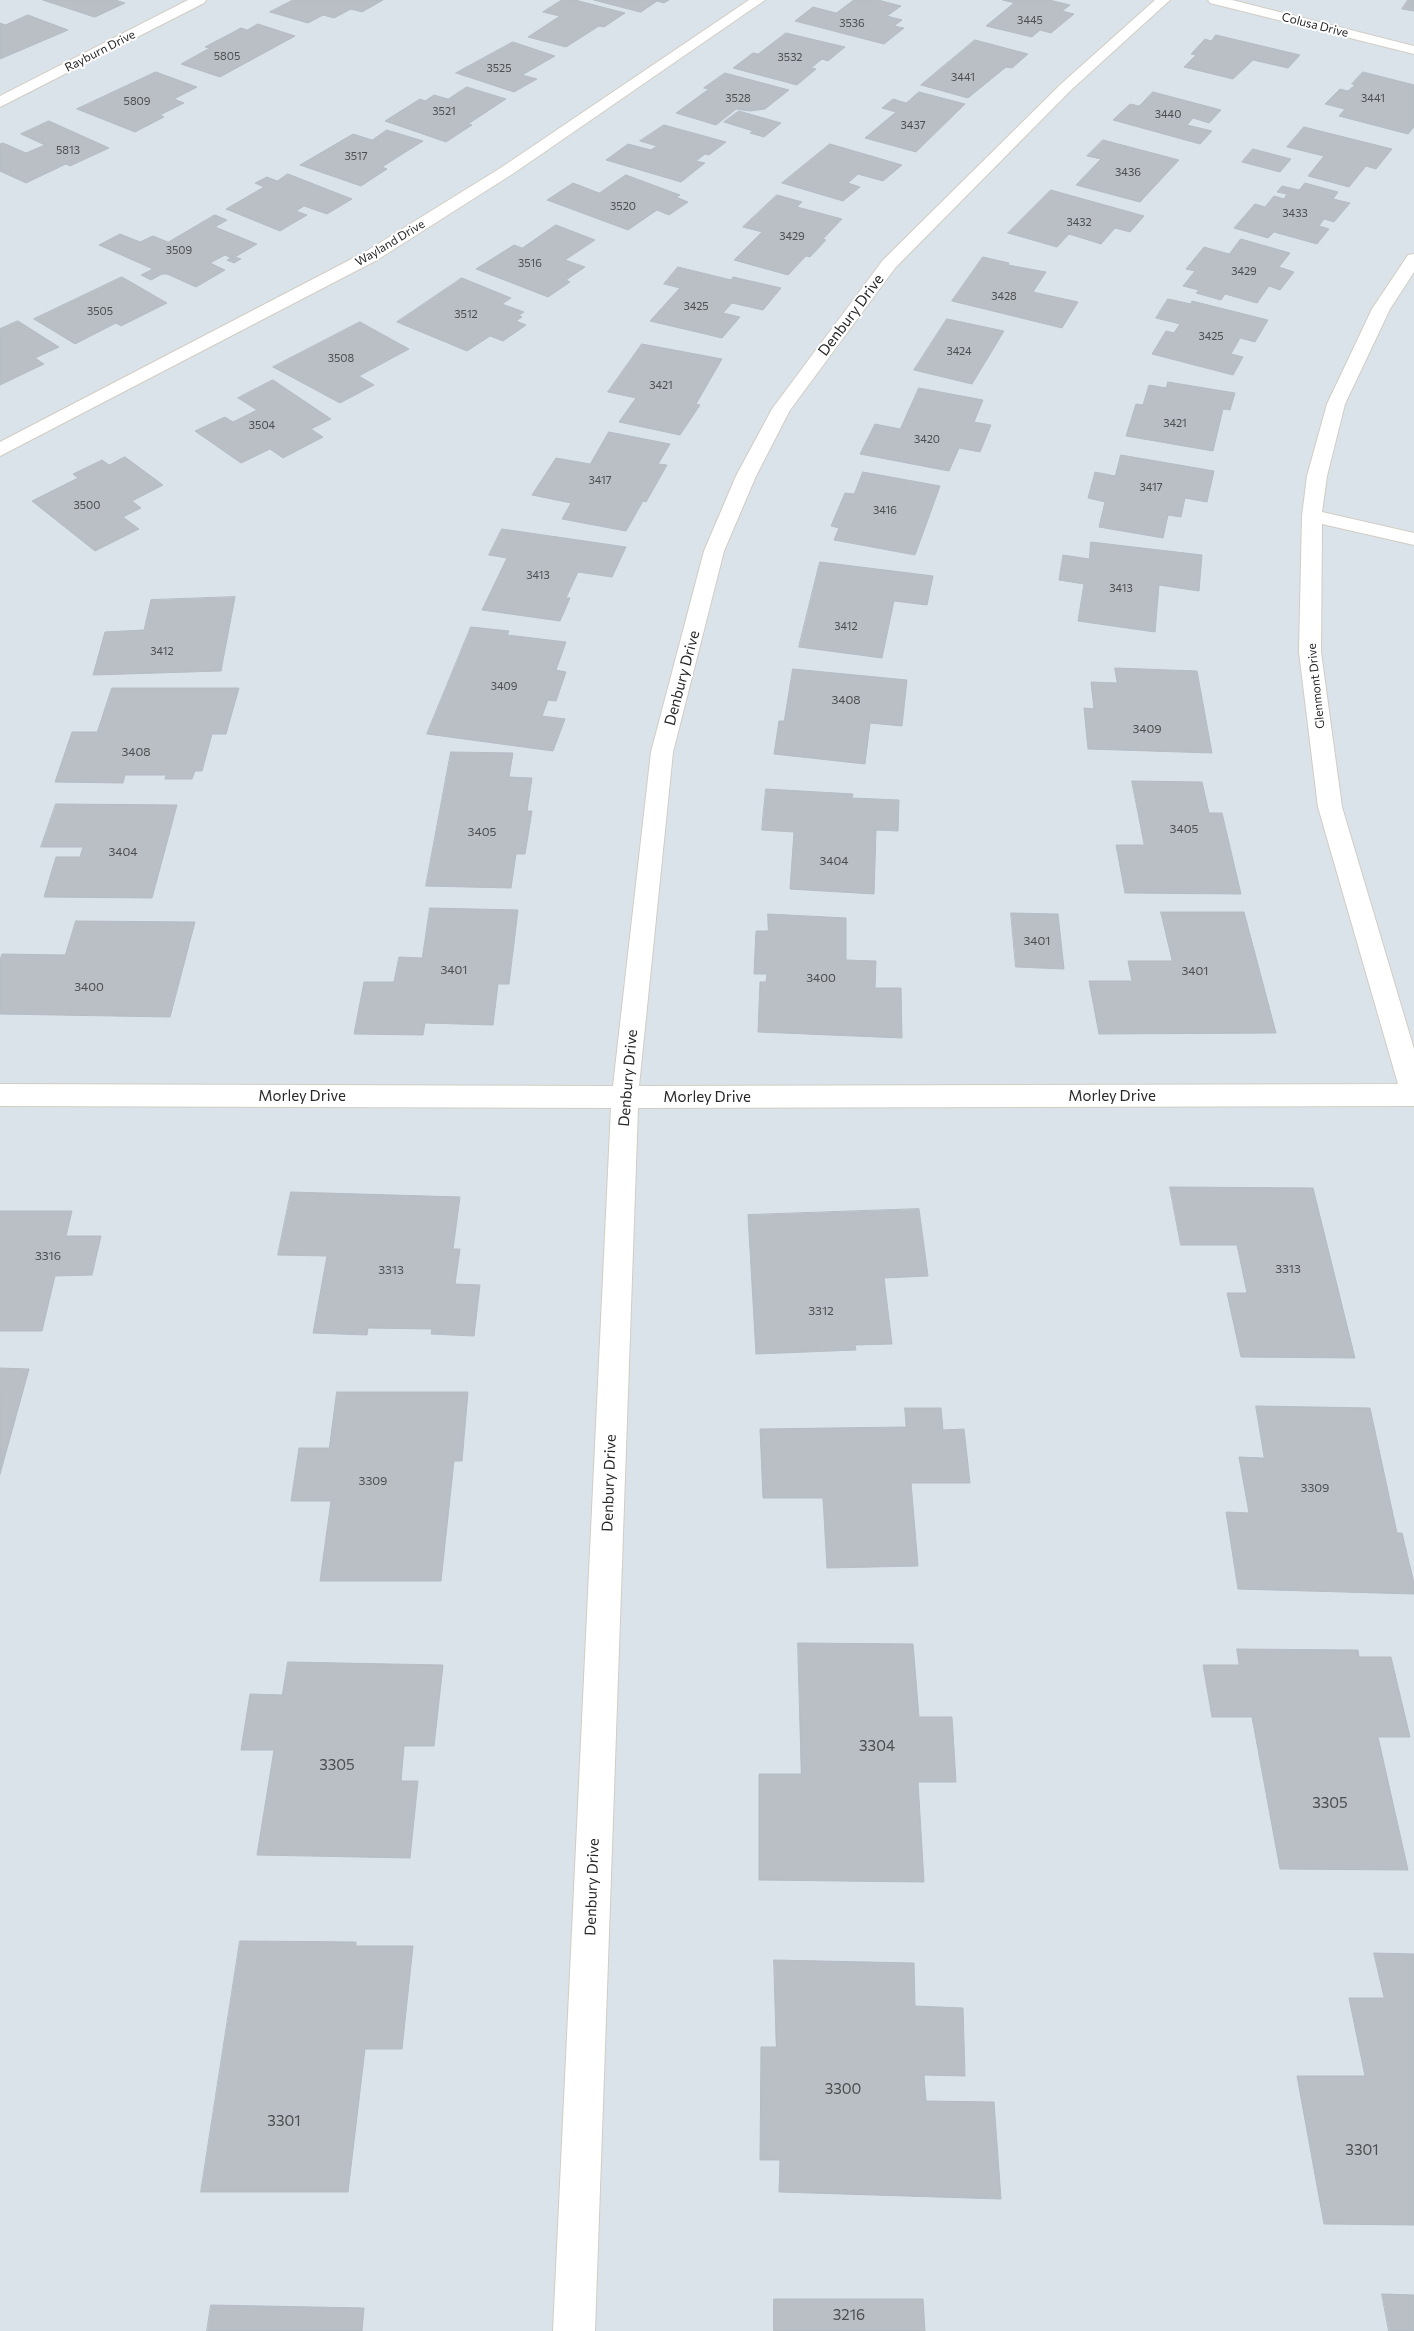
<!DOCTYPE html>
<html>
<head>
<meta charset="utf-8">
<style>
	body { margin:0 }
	canvas { display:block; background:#dae3ea }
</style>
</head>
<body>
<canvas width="1414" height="2331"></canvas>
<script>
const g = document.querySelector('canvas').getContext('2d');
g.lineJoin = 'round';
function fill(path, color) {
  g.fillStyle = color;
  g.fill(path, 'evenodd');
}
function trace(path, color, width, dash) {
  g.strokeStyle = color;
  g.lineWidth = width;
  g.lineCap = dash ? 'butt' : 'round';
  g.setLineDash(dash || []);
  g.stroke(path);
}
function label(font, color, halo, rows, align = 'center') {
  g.font = font + ' Commissioner,sans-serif';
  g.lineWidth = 4;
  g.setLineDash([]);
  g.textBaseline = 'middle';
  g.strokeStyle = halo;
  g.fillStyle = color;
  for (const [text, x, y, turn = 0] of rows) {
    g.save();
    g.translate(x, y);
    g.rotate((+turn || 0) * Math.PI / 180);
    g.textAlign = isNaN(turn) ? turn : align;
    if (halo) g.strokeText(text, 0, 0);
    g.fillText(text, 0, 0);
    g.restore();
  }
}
const building = new Path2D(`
	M43 0H115L125 3 95 17Z
	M293 0H383L362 12 351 9 334 18 323 15 308 23 270 12Z
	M562 0H575L625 13 604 27 599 26 566 47 528 37 560 16 543 12Z
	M594 0H669L664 3 657 1 641 12Z
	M854 0H878L901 6 887 16 902 20 894 26 904 28 884 44 795 21 813 7 836 13Z
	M1003 0H1049L1070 5 1062 11 1074 14 1051 33 1040 30 1032 37 986 26 1014 3Z
	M1408 0H1414V11L1402 9Z
	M28 15 68 30 0 59V23L5 25Z
	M258 24 295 36 220 77 181 64 210 48 205 47 241 28 247 30Z
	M786 33 845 47 828 61 822 59 811 68 816 69 797 85 733 68 753 53 758 54Z
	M1216 35 1300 55 1288 68 1253 60 1233 79 1184 67 1196 55 1191 54 1205 39 1211 41Z
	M975 40 1028 54 1012 68 1006 67 968 98 921 85Z
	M513 42 555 56 522 75 537 79 514 92 456 73Z
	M156 72 197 87 174 99 184 103 160 115 164 117 135 132 77 109Z
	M1363 72 1414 85V127L1408 134 1339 116 1345 109 1325 104 1340 89 1348 91 1355 85 1352 84Z
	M725 73 789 90 765 109 750 111 736 109 716 125 676 113 709 89 704 88Z
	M467 87 506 99 468 124 472 125 446 142 385 121 420 99 425 101 434 95 448 99Z
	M919 92 965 104 916 152 865 138 896 112 882 108 893 99 906 103Z
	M1153 92 1221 110 1209 123 1193 118 1187 125 1212 131 1200 144 1113 120 1130 104 1139 106Z
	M739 111 781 123 764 137 750 133 753 131 724 122Z
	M49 121 109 148 70 166 66 164 26 183 0 171V144L3 143 26 153 45 145 21 134Z
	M664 125 726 142 709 155 705 154 696 161 705 163 681 182 606 160 628 144 651 150 657 146 640 141Z
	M1304 127 1392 149 1376 169 1366 166 1349 187 1308 176 1324 156 1287 147Z
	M387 130 423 141 382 167 387 169 361 186 300 165 353 134 372 140Z
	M1103 140 1179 160 1140 202 1076 185 1101 159 1087 156Z
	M830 144 902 165 883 181 858 174 848 183 860 187 843 201 782 183Z
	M1253 149 1291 159 1280 172 1242 162Z
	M288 174 352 199 327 214 304 206 296 211 307 215 280 231 226 209 264 187 255 183 267 177 277 181Z
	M626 175 680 195 676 197 688 202 669 215 657 210 628 230 547 200 573 183 599 193Z
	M1305 183 1338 192 1333 199 1350 203 1334 222 1324 219 1319 226 1329 229 1317 244 1274 232 1268 238 1234 228 1255 204 1265 207 1274 196 1284 199 1287 194 1277 192 1282 186 1299 190Z
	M1051 190 1144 216 1130 232 1115 228 1101 244 1069 234 1057 247 1008 233Z
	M777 195 802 202 797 207 842 219 823 239 826 240 810 257 806 256 788 275 734 260 762 232 743 227Z
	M215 215 227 220 215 227 257 244 235 257 241 259 234 263 227 260 231 258 225 255 210 263 225 270 196 287 167 274H162L151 280 141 275 153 269 99 245 120 234 140 242 153 236 168 242Z
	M556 225 595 240 565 260 585 267 566 280 570 282 548 297 476 269 514 245 522 248Z
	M1241 239 1290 253 1279 267 1294 272 1280 290 1269 286 1257 303 1225 294 1221 300 1196 293 1199 290 1183 286 1195 271 1186 269 1204 247 1229 254Z
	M983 257 1009 263 1008 265 1046 272 1033 292 1078 302 1062 328 952 301Z
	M678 267 731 280 733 277 781 288 763 310 732 303 723 313 740 317 722 338 650 321 680 288 664 284Z
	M122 277 167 303 121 326 116 323 75 344 34 319Z
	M462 278 511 298 502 304 524 312 519 315 522 317 516 321 526 325 503 341 490 336 467 351 397 322Z
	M1168 299 1191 304 1192 301 1268 320 1255 342 1240 338 1231 354 1243 357 1233 375 1152 354 1166 331 1174 333 1180 324 1156 318Z
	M947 319 1004 331 972 384 914 370Z
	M18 321 59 347 35 358 44 364 0 385V329Z
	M360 322 409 349 359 376 374 385 340 403 273 367Z
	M642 344 722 359 696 404 700 405 680 435 619 422 636 398 608 392Z
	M273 380 331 419 311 429 323 437 283 458 270 449 241 463 195 431 225 417 233 422 257 410 238 398Z
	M1168 382 1235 393 1230 410 1223 409 1213 451 1126 436 1136 404 1143 405 1149 385 1166 388Z
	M919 388 983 400 974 422 991 425 980 452 959 448 949 471 860 454 875 424 900 429Z
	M609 432 670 444 658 464 667 465 646 502 643 501 626 531 562 519 571 503 532 495 556 458 590 464Z
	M1121 455 1214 471 1207 502 1185 498 1181 517 1168 515 1163 538 1099 527 1105 502 1088 498 1095 472 1115 476Z
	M125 457 163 485 132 501 141 508 123 517 139 529 95 551 32 501 78 478 73 474 102 460 109 465Z
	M863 472 940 486 915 555 834 540 839 528 831 526 845 493 854 494Z
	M502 529 626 547 612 577 578 572 566 598H570L560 621 482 610 507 558 489 555Z
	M1091 542 1202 555 1199 591 1159 585 1155 632 1078 621 1084 584 1059 580 1063 555 1089 559Z
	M820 562 933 576 927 605 894 601 882 658 799 647Z
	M235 597 221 671 93 675 105 632 144 630 151 600Z
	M471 627 509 631 507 635 566 642 556 670 566 672 556 701 548 700 542 716 565 719 553 751 427 734Z
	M1115 668 1197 671 1212 753 1088 749 1084 708 1094 709 1091 682 1117 683Z
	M793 669 907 680 902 726 870 723 865 764 774 754 779 721H784Z
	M112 688H239L226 734H212L202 771H195L192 779H165L166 775H125L123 783 55 782 72 732H97Z
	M451 752 513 753 509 777 532 778 527 811H532L525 854H516L511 888 426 886Z
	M1132 781 1202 782 1209 813H1222L1241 894 1125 893 1116 845H1144Z
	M766 789 853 794 852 798 899 800 898 831 876 830 874 894 790 889 794 832 762 830Z
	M56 804 177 805 152 898 44 897 56 857H80L83 847H41Z
	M430 908 518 910 509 984H498L493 1025 425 1023 423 1035 354 1034 364 982H394L399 957 422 958Z
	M1161 912H1244L1276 1033 1099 1034 1089 981H1132L1128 961H1172Z
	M1011 913 1058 914 1064 969 1016 967Z
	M768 914 846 918V960L876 961 875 988H901L902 1038 758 1032 760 982H766L767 974H754L756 931H768Z
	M76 921 195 922 170 1017 0 1014V960L2 954 65 955Z
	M1170 1187 1313 1188 1355 1358 1241 1357 1227 1293H1247L1237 1245H1181Z
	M291 1192 460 1197 453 1249H460L455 1284 480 1285 474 1336 431 1334 432 1329 368 1328 367 1335 313 1333 327 1256 278 1255Z
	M919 1209 928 1276 884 1278 892 1344 855 1345 856 1350 756 1354 748 1215Z
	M0 1211H72L66 1236H101L92 1275 55 1276 42 1331H0Z
	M0 1368 29 1369 0 1474Z
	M337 1392H468L462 1461H454L441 1581H320L331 1501H291L299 1448H329Z
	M1256 1406 1370 1408 1397 1533H1402L1414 1583V1594L1238 1589 1226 1512 1249 1513 1239 1457 1264 1458Z
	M905 1408H941L943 1430 964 1429 970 1483H911L918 1566 827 1568 823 1498H763L760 1429 906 1427Z
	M798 1643 913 1644 919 1717H952L956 1782H918L924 1882 759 1880V1774H801Z
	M1237 1649 1358 1650 1359 1657H1391L1410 1737H1378L1408 1870 1280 1869 1252 1717H1212L1203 1665H1239Z
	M288 1662 443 1665 434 1746H404L401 1781H418L410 1858 257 1855 274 1750H241L250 1694 282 1695Z
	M240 1941 356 1942V1946H413L402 2049H365L348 2192H201Z
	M1374 1953 1414 1954V2225L1324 2224 1297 2076H1365L1349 1998H1384Z
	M774 1960 914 1963 915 2006 963 2008 965 2076 924 2075 926 2101 994 2102 1001 2199 779 2192 780 2160H760L761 2047H776Z
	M1382 2294 1414 2295V2331H1389Z
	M774 2299H923L925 2331H774Z
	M211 2305 364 2308 362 2331H207Z`);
fill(building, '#babec5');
trace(building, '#b4bcc5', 1);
const minor = new Path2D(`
	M188 0H206L204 3 0 107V96Z
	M749 0H765L514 173 377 260 0 456V442L365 252 502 167Z
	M1155 0H1170L1071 90 895 268 790 410 756 476 724 551 673 752 639 1086 1398 1084 1318 807 1299 652 1302 516 1307 476 1327 404 1372 309 1408 255 1414 254V272L1390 309 1345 404 1327 476 1322 512 1414 533V545L1322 524 1321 652 1342 807 1414 1049V1106L638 1108 595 2331H553L611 1108 0 1106V1084L613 1086 651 752 704 551 736 476 772 409 883 260 1061 84Z
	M1208 0H1232L1414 46V54L1210 3Z`);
trace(minor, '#d1cdc3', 2);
fill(minor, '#fff');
label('11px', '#4c4e4f', null, [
	["3445",1030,20],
	["3536",852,23],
	["5805",227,56],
	["3532",790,57],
	["3525",499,68],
	["3441",963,77],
	["3528",738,98],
	["3441",1373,98],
	["5809",137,101],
	["3521",444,111],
	["3440",1168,114],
	["3437",913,125],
	["5813",68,150],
	["3517",356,156],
	["3436",1128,172],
	["3520",623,206],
	["3433",1295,213],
	["3432",1079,222],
	["3429",792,236],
	["3509",179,250],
	["3516",530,263],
	["3429",1244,271],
	["3428",1004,296],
	["3425",696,306],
	["3505",100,311],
	["3512",466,314],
	["3425",1211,336],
	["3424",959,351],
	["3508",341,358],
	["3421",661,385],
	["3421",1175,423],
	["3504",262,425],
	["3420",927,439],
	["3417",600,480],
	["3417",1151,487],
	["3500",87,505],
	["3416",885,510],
	["3413",538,575],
	["3413",1121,588],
	["3412",846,626],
	["3412",162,651],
	["3409",504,686]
]);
label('12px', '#282828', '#fff', [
	["Colusa Drive",1315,25,14],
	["Rayburn Drive",100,51,-27],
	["Wayland Drive",390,243,-31],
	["Glenmont Drive",1316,686,-96]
]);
label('12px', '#4c4e4f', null, [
	["3408",846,700],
	["3409",1147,729],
	["3408",136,752],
	["3405",1184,829],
	["3405",482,832],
	["3404",123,852],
	["3404",834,861],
	["3401",1037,941],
	["3401",454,970],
	["3401",1195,971],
	["3400",821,978],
	["3400",89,987],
	["3316",48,1256],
	["3313",1288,1269],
	["3313",391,1270],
	["3312",821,1311],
	["3309",373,1481],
	["3309",1315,1488]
]);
label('15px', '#282828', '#fff', [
	["Denbury Drive",851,315,-53],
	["Denbury Drive",682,678,-75],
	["Denbury Drive",628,1078,-85],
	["Morley Drive",302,1096],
	["Morley Drive",1112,1096],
	["Morley Drive",707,1097],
	["Denbury Drive",609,1483,-88],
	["Denbury Drive",592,1887,-88]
]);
label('15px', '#4c4e4f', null, [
	["3304",877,1746],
	["3305",337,1765],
	["3305",1330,1803],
	["3300",843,2089],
	["3301",284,2121],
	["3301",1362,2150],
	["3216",849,2315]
]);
</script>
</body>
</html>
